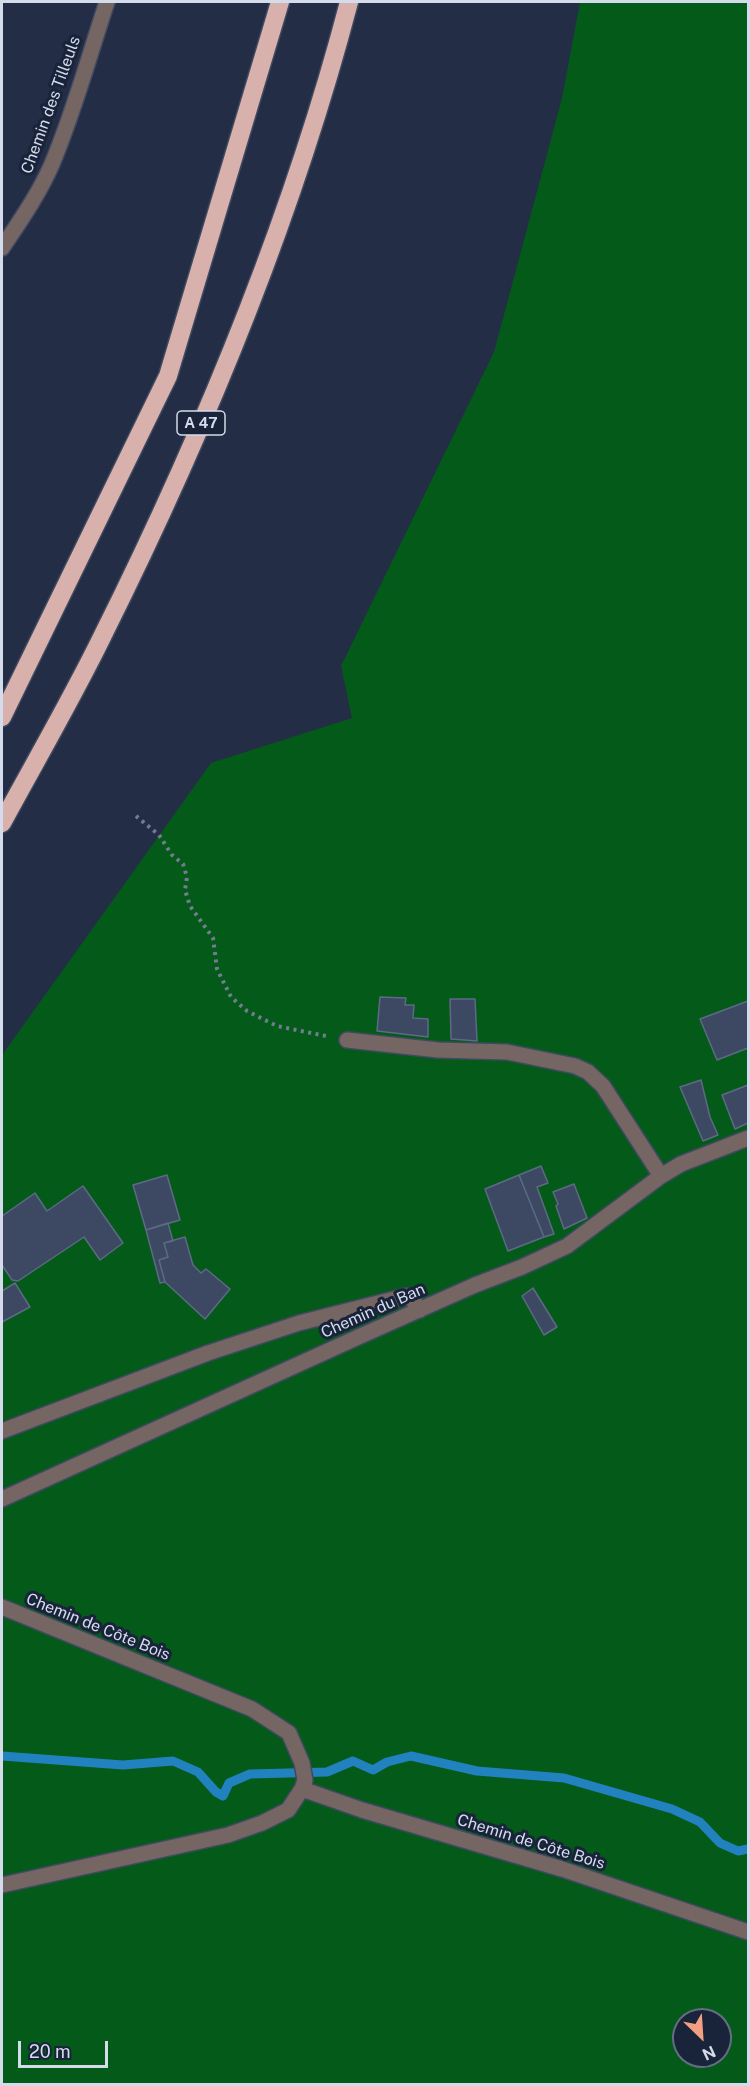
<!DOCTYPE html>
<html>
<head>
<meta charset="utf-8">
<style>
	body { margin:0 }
	#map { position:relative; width:750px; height:2086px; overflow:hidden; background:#232d45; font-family:"Public Sans",sans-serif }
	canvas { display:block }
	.frame { position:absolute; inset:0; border:3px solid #d4dbeb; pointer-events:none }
	.north { position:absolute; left:672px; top:2008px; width:60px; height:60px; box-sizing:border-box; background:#19233a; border:2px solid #646d81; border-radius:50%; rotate:155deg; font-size:16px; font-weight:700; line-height:24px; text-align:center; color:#d4dbeb }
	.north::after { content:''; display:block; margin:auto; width:21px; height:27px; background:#f3a082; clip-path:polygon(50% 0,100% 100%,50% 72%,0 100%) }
	.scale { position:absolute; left:18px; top:2041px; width:90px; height:27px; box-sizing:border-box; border:3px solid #d4dbeb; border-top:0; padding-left:8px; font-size:18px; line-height:21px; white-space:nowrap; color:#d4dbeb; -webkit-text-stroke:4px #19233a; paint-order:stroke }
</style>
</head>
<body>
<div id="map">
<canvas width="750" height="2086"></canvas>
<div class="frame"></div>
<div class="north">N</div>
<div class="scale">20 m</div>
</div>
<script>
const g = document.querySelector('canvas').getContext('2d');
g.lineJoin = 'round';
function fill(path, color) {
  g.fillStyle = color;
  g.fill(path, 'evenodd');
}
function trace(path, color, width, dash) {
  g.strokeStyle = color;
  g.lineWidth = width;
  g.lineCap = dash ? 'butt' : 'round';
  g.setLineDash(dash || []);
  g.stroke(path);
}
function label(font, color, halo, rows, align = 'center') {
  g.font = font + ' "Public Sans",sans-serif';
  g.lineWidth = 6;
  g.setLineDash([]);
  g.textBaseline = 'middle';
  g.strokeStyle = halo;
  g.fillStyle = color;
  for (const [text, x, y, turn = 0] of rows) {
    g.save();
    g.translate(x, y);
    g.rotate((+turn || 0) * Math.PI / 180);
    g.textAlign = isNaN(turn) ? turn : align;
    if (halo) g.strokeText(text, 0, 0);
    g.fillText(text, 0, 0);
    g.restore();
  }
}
fill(new Path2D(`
	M580 2H748V2084H2V1055L211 763 352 718 341 666 494 352 562 98ZM684 2020H720V2056H684Z`), '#045a19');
trace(new Path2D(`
	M2 1756 123 1765 173 1761 198 1772 216 1792 223 1796 229 1783 250 1774 327 1772 353 1761 373 1770 387 1762 411 1756 477 1771 564 1778 672 1809 700 1822 720 1843 738 1851 748 1849`), '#2282c0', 9);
const building = new Path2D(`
	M380 997 406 998 405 1005H414L413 1018 428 1019V1037L377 1031Z
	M450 999H475L477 1041 451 1039Z
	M748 1001V1048L717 1060 700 1019Z
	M701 1080 710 1117 718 1135 703 1141 680 1087Z
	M748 1085V1123L735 1129 722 1095Z
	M541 1166 548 1183 537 1187 554 1234 544 1237 519 1175Z
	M167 1175 180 1220 146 1230 133 1185Z
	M519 1175 544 1237 508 1251 485 1189Z
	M574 1184 587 1218 564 1229 556 1206 558 1204 553 1192Z
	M83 1186 123 1243 100 1260 84 1237 18 1281 12 1280 2 1265V1216L35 1193 47 1211Z
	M168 1223 173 1241 164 1243 168 1257 159 1260 165 1282 160 1283 146 1230Z
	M185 1237 193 1265 201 1273 206 1269 230 1289 205 1319 165 1282 159 1260 168 1257 164 1243Z
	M15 1283 30 1307 2 1322V1291Z
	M533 1288 557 1327 544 1335 522 1296Z`);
fill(building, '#3d4963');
trace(building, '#5d6a85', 1.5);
const minor = new Path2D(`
	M2 248C20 221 39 194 52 164 74 112 89 56 107 2
	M347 1040 438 1050 507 1052 575 1066 588 1072 603 1086 661 1176
	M2 1431 208 1353 299 1323 406 1296 414 1301 420 1310
	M2 1499 365 1334 475 1285 522 1267 567 1246 661 1176 681 1164 748 1138
	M2 1607 252 1709 289 1733 302 1763 305 1780 302 1789 288 1810 262 1823 228 1835 2 1885
	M302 1789 362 1810 562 1869 748 1932`);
const highway = new Path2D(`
	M2 717 168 376 280 2
	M2 823C35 762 70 702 101 639 203 435 291 223 349 2`);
trace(minor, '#3f4960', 18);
trace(highway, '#3f4960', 21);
trace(new Path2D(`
	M136 816 159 835 172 855 183 864 187 877 185 890 190 906 213 938 217 969 231 997 247 1011 277 1026 326 1036`), '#737c90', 4, [3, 4.5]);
trace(minor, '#756663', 15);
trace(highway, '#d8b1ac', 18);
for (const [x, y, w] of [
	[201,423,48]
]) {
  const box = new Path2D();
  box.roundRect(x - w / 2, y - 12, w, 24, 4.5);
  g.fillStyle = '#19233a';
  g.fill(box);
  trace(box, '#d4dbeb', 1.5);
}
label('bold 15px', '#d4dbeb', null, [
	["A 47",201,423]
]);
label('16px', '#d4dbeb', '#19233a', [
	["Chemin des Tilleuls",51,105,-70],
	["Chemin du Ban",373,1311,-24],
	["Chemin de Côte Bois",98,1627,22],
	["Chemin de Côte Bois",531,1842,17]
]);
</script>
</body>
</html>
